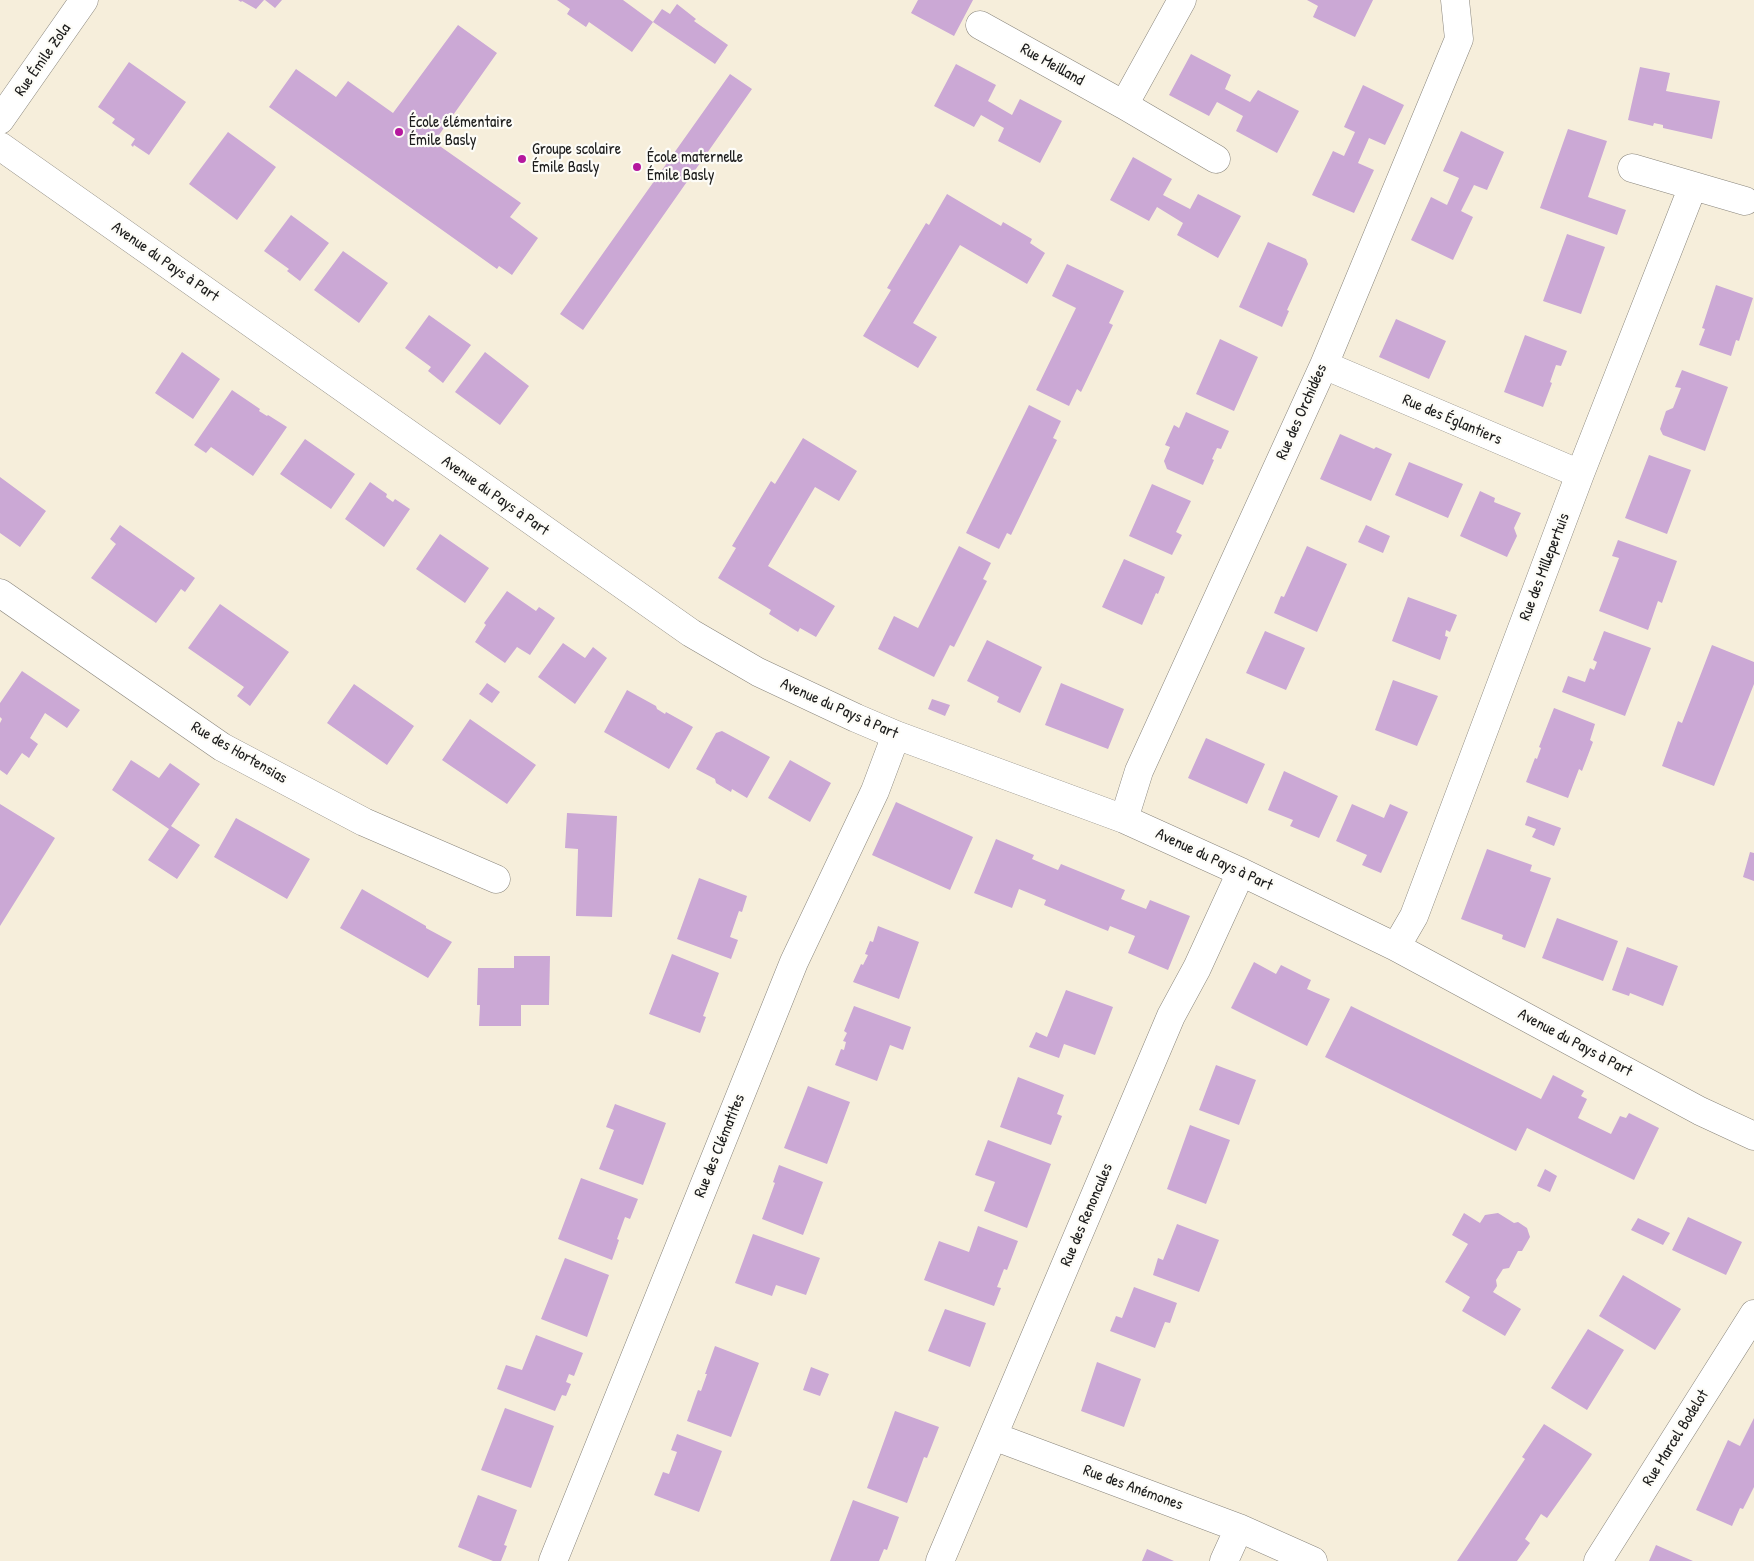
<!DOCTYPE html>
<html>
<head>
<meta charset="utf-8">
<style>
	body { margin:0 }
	canvas { display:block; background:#f6eedb }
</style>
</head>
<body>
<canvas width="1754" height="1561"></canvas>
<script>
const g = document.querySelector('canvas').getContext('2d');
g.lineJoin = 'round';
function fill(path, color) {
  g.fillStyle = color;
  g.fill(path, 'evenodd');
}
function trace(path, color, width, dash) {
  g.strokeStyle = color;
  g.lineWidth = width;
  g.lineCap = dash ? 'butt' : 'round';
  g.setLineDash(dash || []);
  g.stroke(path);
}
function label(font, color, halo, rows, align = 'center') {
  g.font = font + ' "Patrick Hand",sans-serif';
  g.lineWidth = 4.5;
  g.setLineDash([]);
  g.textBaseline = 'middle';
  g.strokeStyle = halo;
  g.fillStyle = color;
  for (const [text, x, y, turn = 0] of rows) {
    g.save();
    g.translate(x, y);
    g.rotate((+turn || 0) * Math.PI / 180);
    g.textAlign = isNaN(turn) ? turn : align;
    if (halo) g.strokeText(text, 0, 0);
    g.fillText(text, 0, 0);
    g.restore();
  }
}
fill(new Path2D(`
	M238 0H264L256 9 242 1 241 2Z
	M265 0H282L275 8Z
	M557 0H623L653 22 632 52 589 22 586 27 567 14 570 9Z
	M918 0H973L954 36 911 13Z
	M1307 0H1373L1355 37 1313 17 1318 6Z
	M677 4 696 19 694 21 728 45 715 64 653 22 662 9 670 14Z
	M458 25 497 53 434 142 521 203 510 217 538 238 512 275 499 266 497 269 269 107 296 69 336 97 348 81 393 113Z
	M1191 54 1231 75 1225 89 1250 102 1258 90 1299 111 1277 153 1236 131 1243 116 1217 102 1209 116 1169 95Z
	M129 62 186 102 149 155 134 145 133 147 131 145 135 139 112 123 115 119 98 107Z
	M956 64 996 85 988 101 1012 115 1020 99 1062 121 1040 163 998 141 1004 128 981 115 974 127 934 106Z
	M1640 67 1670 73 1666 91 1720 101 1712 139 1663 128V125L1654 123 1653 126 1628 120Z
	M730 74 752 89 583 330 560 314Z
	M1363 85 1404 105 1385 145 1369 138 1358 163 1374 170 1354 213 1312 195 1333 151 1344 156 1355 132 1344 127Z
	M1568 129 1607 141 1588 197 1626 210 1617 235 1540 208Z
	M1461 131 1504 152 1487 190 1474 185 1461 211 1473 217 1453 260 1411 240 1431 197 1447 205 1459 178 1443 171Z
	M228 132 276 167 237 220 189 184Z
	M1133 157 1172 179 1163 195 1190 209 1198 194 1241 216 1218 258 1177 235 1183 223 1157 207 1149 221 1110 200Z
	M947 194 1001 226 1003 222 1032 239 1030 243 1045 253 1027 284 960 245 913 323 937 337 918 368 863 336 891 290 887 288 926 223 929 225Z
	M291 215 329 243 300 281 287 271 289 269 264 251Z
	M1567 234 1605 247 1581 314 1543 301Z
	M1268 242 1306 259 1308 264 1287 310 1289 311 1282 327 1239 307Z
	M343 251 388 283 359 323 314 290Z
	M1067 264 1124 291 1109 323 1113 325 1081 392 1077 389 1069 406 1036 390 1076 308 1052 296Z
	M1716 285 1753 298 1739 341 1736 340 1731 356 1699 345 1705 329 1702 328Z
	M429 315 471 345 443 383 428 371 431 367 405 348Z
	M1396 319 1446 341 1429 379 1379 357Z
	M1525 335 1567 351 1561 366 1556 365 1550 382 1552 383 1543 407 1504 392Z
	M1220 339 1258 357 1234 411 1196 394Z
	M182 352 220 379 193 419 155 393Z
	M485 352 529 386 500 425 455 392Z
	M1682 370 1728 387 1705 451 1663 435 1660 429 1666 411 1673 408 1681 388 1675 387Z
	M232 390 260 409 259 411 267 416 268 415 287 427 253 476 211 447 206 453 194 445Z
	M1029 405 1061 421 1053 438 1057 440 1011 535 1007 533 999 549 966 533Z
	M1186 412 1229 431 1221 449 1217 448 1212 459 1214 460 1203 485 1167 469 1164 461 1170 447 1165 445 1174 425 1179 428Z
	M1340 434 1374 449 1376 447 1392 454 1371 501 1320 479Z
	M803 438 857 471 839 501 815 487 768 566 835 606 816 637 800 628 798 632 769 614 771 610 718 578 736 548 732 546 771 481 775 484Z
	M305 439 355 474 331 509 280 474Z
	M1649 455 1691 470 1667 534 1625 518Z
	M1409 462 1463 484 1448 518 1395 495Z
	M0 477 46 511 20 547 0 533Z
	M370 482 387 494 386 497 393 502 395 499 410 509 384 547 345 519Z
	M1152 484 1191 501 1176 532 1182 535 1172 555 1129 536Z
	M1480 491 1495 498 1494 502 1521 513 1514 528 1517 536 1507 557 1460 536Z
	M120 525 195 578 185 592 181 589 156 623 91 578 116 544 110 539Z
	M1366 525 1390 536 1383 553 1358 542Z
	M440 534 489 568 465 603 416 569Z
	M1618 540 1677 561 1662 603 1658 601 1648 630 1599 611 1619 558 1612 556Z
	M959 546 991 563 983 579 987 581 954 647 950 645 934 677 878 649 894 616 918 628Z
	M1307 546 1347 564 1317 632 1274 613 1281 596 1284 597Z
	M1124 559 1165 577 1158 594 1156 593 1142 625 1102 607Z
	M507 591 536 611 539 607 555 618 530 655 517 647 505 663 475 642 486 625 484 623Z
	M1408 597 1457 615 1450 632 1446 630 1445 636 1448 637 1440 660 1392 641Z
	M220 604 289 652 250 706 237 696 244 687 188 648Z
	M1265 631 1305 648 1286 690 1246 673Z
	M1604 631 1651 648 1625 716 1562 692 1568 676 1585 682 1590 668 1594 670 1597 662 1593 660Z
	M987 640 1042 667 1020 713 997 702 999 697 967 681Z
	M563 643 585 658 593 647 607 658 575 704 538 677Z
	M1712 645 1754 662V684L1714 786 1662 766 1678 721 1682 723Z
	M22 671 80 710 67 728 45 713 30 738 38 744 29 758 22 753 7 775 0 770V723L2 719 0 717V703Z
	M1393 680 1438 696 1417 746 1375 730Z
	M487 683 500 692 492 703 479 694Z
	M1061 683 1124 709 1108 749 1045 725Z
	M354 684 414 726 387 765 327 723Z
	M627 690 656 706 657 709 665 714 666 712 693 727 669 769 604 732Z
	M932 699 950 705 945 716 928 709Z
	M1554 708 1595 724 1590 740 1593 742 1582 771 1579 769 1568 798 1526 782 1535 758 1537 759 1541 748 1539 747Z
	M470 719 536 765 507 804 442 760Z
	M722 731 770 757 747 798 732 789 731 792 716 783 715 779 696 769 716 733Z
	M1206 738 1265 764 1247 804 1188 778Z
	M131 760 159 778 170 763 200 784 171 826 200 845 177 879 148 860 169 829 112 790Z
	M790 760 831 783 810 822 768 798Z
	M1284 771 1338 796 1319 838 1290 826 1293 820 1268 810Z
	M896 802 973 837 950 890 872 855Z
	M0 804 55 838 0 926Z
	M1352 804 1384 818 1390 804 1408 812 1381 873 1362 865 1367 855 1336 841Z
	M567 813 617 816 612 917 576 916 578 849 565 848Z
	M1528 816 1561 828 1554 846 1532 837 1536 829 1525 825Z
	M236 818 310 859 287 899 214 857Z
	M996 839 1034 855 1032 859 1058 870 1061 864 1125 890 1121 899 1146 909 1150 900 1190 916 1168 970 1128 953 1135 936 1110 926 1108 931 1044 905 1046 900 1019 889 1012 908 974 893Z
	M1487 849 1532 865 1530 871 1551 878 1525 948 1502 939 1503 935 1461 919Z
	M1750 852 1754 853V881L1743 877Z
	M699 878 747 896 742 912 739 911 730 937 738 940 731 959 677 939Z
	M362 889 426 926V928L452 942 428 978 340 928Z
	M1557 918 1618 941 1603 981 1542 958Z
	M878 926 919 942 899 999 853 982 861 964 863 965 868 955 865 954 870 941 873 942Z
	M1627 947 1678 966 1663 1006 1630 993 1629 996 1612 990Z
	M672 954 719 973 703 1016 706 1017 700 1033 649 1014Z
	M514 956H550L549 1005H521V1026H479L480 1005H477L478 968H514Z
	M1254 962 1276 974 1281 965 1311 980 1307 989 1330 999 1307 1046 1231 1008Z
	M1066 990 1113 1007 1095 1055 1064 1044 1059 1058 1029 1047 1036 1032 1047 1037Z
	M854 1006 911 1027 903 1050 890 1045 877 1081 835 1065 841 1049 844 1050 846 1042 843 1041 847 1033 844 1031Z
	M1351 1006 1541 1099 1553 1075 1584 1091 1581 1096 1587 1099 1578 1118 1611 1134 1620 1116 1626 1118 1629 1113 1659 1128 1634 1180 1527 1128 1516 1151 1325 1057Z
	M1216 1065 1256 1080 1239 1125 1199 1110Z
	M1018 1077 1064 1095 1057 1114 1062 1116 1051 1145 1000 1127Z
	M808 1086 850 1102 827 1164 784 1148Z
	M615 1104 666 1123 643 1185 599 1169 614 1130 606 1127Z
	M1190 1125 1230 1140 1206 1204 1167 1189Z
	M988 1140 1051 1164 1027 1228 984 1211 995 1182 975 1175Z
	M779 1165 823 1182 803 1235 762 1219 775 1183 773 1182Z
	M1545 1169 1557 1176 1550 1192 1537 1186Z
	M581 1178 638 1199 630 1219 625 1217 617 1239 619 1240 612 1260 558 1239Z
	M1464 1213 1480 1223 1485 1215 1498 1213 1514 1223 1518 1222 1527 1228 1530 1237 1522 1251H1518L1509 1268 1503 1269 1496 1280 1497 1286 1493 1292 1521 1309 1505 1336 1462 1311 1470 1297 1445 1282 1468 1244 1452 1235Z
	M1688 1217 1742 1242 1726 1275 1672 1250Z
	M1638 1218 1670 1233 1663 1245 1631 1230Z
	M1177 1224 1219 1240 1199 1292 1153 1275 1158 1258 1163 1260Z
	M978 1226 1018 1241 1007 1270 1004 1269 997 1287 1001 1288 994 1306 924 1280 939 1241 969 1252Z
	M753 1234 820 1258 806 1295 776 1285 772 1296 735 1283Z
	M565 1258 609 1275 587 1337 541 1319Z
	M1623 1275 1681 1309 1655 1350 1599 1316Z
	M1134 1287 1177 1303 1170 1323 1165 1322 1155 1348 1110 1331 1116 1316 1122 1318Z
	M945 1309 986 1323 970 1367 928 1351Z
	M1588 1329 1624 1350 1587 1410 1551 1388Z
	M536 1335 583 1353 574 1376 569 1374 566 1382 571 1384 566 1396 562 1395 555 1411 497 1389 506 1365 522 1370Z
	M715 1346 759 1363 731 1437 687 1421 698 1390 701 1391 707 1374H705Z
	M1097 1362 1141 1379 1124 1427 1081 1411Z
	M811 1367 829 1374 820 1396 803 1390Z
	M505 1408 554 1426 531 1488 481 1470Z
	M895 1411 939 1427 927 1458 924 1457 907 1503 867 1488Z
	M1754 1418V1487L1743 1509 1740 1508 1732 1526 1696 1510 1728 1440 1740 1446Z
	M1544 1424 1592 1454 1591 1456 1547 1518 1541 1514 1525 1539 1530 1543 1517 1561H1457L1525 1459 1522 1457Z
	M677 1434 722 1451 699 1512 654 1495 663 1472 669 1474 677 1452 671 1450Z
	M478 1495 517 1510 504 1545 507 1546 501 1561H493L458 1547Z
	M853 1500 899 1517 887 1550 884 1549 879 1561H830Z
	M1656 1545 1693 1561H1649Z
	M1147 1549 1174 1561H1142Z`), '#cba8d5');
const minor = new Path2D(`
	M980 25 1124 105 1216 159
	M1124 105 1182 0
	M0 120 84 0
	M0 146 691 633 758 672 856 718 896 735 1124 819 1241 872 1396 947 1700 1111 1754 1136
	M1632 168 1745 201
	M1324 365 1580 474
	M0 593 222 747 364 822 496 879
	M1124 819 1139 771 1324 365 1459 39 1455 0
	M1396 947 1414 916 1580 474 1693 186
	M993 1436 1239 1528 1313 1561
	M553 1561 794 962 875 791 896 735
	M940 1561 1171 1016 1197 968 1241 872
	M1224 1561 1239 1528
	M1598 1561 1754 1314`);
trace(minor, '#89857c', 29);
trace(minor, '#fff', 28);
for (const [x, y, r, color] of [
	[399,132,5,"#b5179e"],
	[522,159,5,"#b5179e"],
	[637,167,5,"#b5179e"]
]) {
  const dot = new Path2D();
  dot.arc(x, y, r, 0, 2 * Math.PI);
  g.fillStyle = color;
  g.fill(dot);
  trace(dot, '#fdfcf7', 2);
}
label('16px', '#1c1c1c', '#fdfcf7', [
	["Rue Émile Zola",43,60,-55],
	["Rue Meilland",1052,65,29],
	["Avenue du Pays à Part",165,262,35],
	["Rue des Orchidées",1302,412,-66],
	["Rue des Églantiers",1452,420,23],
	["Avenue du Pays à Part",495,496,35],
	["Rue des Millepertuis",1545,567,-69],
	["Avenue du Pays à Part",839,709,24],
	["Rue des Hortensias",239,753,30],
	["Avenue du Pays à Part",1214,860,25],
	["Avenue du Pays à Part",1575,1043,28],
	["Rue des Clématites",720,1146,-68],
	["Rue des Renoncules",1087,1215,-67],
	["Rue Marcel Bodelot",1676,1438,-58],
	["Rue des Anémones",1133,1488,20]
]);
label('16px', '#1c1c1c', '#fdfcf7', [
	["École élémentaire",409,123],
	["Émile Basly",409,141],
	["Groupe scolaire",532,150],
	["Émile Basly",532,168],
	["École maternelle",647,158],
	["Émile Basly",647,176]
], 'left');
</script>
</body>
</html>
